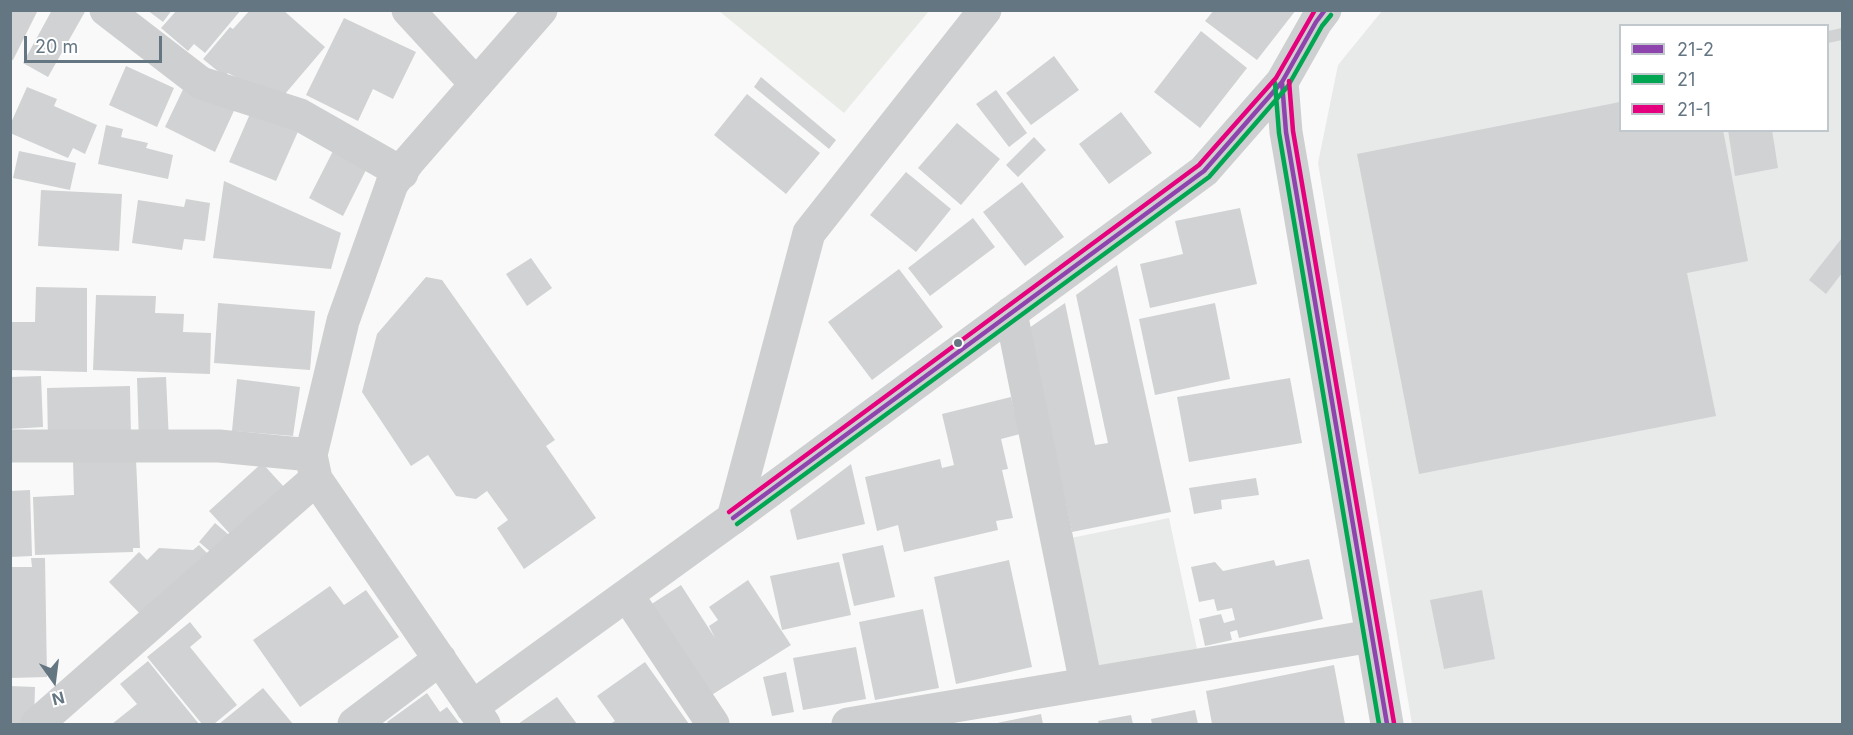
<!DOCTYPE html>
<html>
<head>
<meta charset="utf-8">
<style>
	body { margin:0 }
	#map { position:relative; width:1853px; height:735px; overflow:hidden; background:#f9f9f9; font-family:Inter,sans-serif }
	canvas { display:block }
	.frame { position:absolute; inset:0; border:12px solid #657683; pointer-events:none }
	.legend { position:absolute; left:1619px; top:24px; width:210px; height:108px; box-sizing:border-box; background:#fff; border:2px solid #c1c8cd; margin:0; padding:8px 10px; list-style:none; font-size:18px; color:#657683 }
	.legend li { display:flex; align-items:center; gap:12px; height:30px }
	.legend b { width:30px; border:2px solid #c1c8cd }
	.north { position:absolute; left:24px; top:651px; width:60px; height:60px; -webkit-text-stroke:4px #fff; paint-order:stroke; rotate:166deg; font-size:16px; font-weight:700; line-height:24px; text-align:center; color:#657683 }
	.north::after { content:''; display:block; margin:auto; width:21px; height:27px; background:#657683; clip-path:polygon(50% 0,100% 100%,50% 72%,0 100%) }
	.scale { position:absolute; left:24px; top:36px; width:138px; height:27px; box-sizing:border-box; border:3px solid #657683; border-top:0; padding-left:8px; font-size:18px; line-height:21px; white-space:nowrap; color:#657683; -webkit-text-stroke:4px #fff; paint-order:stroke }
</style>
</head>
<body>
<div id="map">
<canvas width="1853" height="735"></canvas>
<div class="frame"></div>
<ul class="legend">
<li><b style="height:8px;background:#8e44ad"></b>21-2</li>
<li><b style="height:8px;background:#00a651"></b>21</li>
<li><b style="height:8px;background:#e5007d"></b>21-1</li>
</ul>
<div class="north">N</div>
<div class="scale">20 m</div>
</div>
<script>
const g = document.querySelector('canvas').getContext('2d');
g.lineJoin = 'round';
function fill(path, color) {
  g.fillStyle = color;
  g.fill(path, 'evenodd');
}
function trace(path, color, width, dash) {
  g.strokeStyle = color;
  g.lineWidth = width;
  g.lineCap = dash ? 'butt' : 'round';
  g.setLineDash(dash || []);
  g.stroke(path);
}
fill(new Path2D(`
	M1382 11H1842V724H1412L1318 163 1338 65ZM1620 26H1828V130H1620Z
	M1169 518 1197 649 1099 667 1071 538Z`), '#e8e9e9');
fill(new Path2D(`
	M719 11H929L844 113Z`), '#e8ebe6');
fill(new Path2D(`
	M10 10H38L13 60 10 59Z
	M52 10H86L48 77 23 63Z
	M147 10H172L163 22Z
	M177 10H241L205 53 194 44 188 51 161 28Z
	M250 10H283L325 47 279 101 228 73 225 77 203 59 230 27 233 29Z
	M1214 10H1296L1257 60 1205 21Z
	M344 18 416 52 393 99 373 89 358 121 306 95Z
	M1842 28V40L1828 43V31Z
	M1201 31 1247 68 1200 128 1154 92Z
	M1054 56 1079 90 1031 125 1006 93Z
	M126 66 174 88 157 127 109 105Z
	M761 77 836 140 829 149 754 87Z
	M188 79 238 102 215 152 165 127Z
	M27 87 57 99 54 106 97 125 85 154 73 148 68 158 10 133V125Z
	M996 90 1027 133 1009 147 976 104Z
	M747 94 820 153 786 194 714 135Z
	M1620 102V130H1723L1748 261 1687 273 1716 416 1419 474 1357 154Z
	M253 107 300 127 276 181 229 162Z
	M1121 112 1152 153 1109 184 1079 144Z
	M957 123 1000 159 961 205 918 168Z
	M106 125 123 129 121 137 148 143 146 148 173 155 168 179 98 164Z
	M1728 130H1772L1778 168 1735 176Z
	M1034 137 1046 150 1018 177 1006 165Z
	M19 151 76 163 70 190 13 178Z
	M333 151 367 168 343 216 309 198Z
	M906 172 951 209 916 252 870 215Z
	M224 181 341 233 331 269 213 258Z
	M1022 182 1064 237 1025 266 983 212Z
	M41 190 122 194 119 251 38 246Z
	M186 199 210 203 205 241 184 239 182 250 132 243 138 200 184 207Z
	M1240 208 1257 284 1150 308 1140 264 1183 254 1175 221Z
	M973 218 995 247 930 296 908 268Z
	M1842 238V273L1826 294 1809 280Z
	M531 258 552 288 527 306 506 274Z
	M1117 265 1171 512 1072 532 1029 328 1065 303 1095 445 1108 443 1076 295Z
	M899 269 943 327 872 380 828 322Z
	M426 277 442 280 555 440 546 446 596 518 524 569 497 528 508 520 487 491 476 499 456 496 428 455 411 466 362 392 377 334Z
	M36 287 87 288V372L10 370V322H35Z
	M96 295 156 296 155 313 184 314 183 332 211 333 210 374 93 370Z
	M218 303 315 311 310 370 214 363Z
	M1215 303 1230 379 1155 395 1139 319Z
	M41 376 43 427 10 429V377Z
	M166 377 169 441 139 442 137 378Z
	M1290 378 1302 443 1189 462 1177 397Z
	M237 379 300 387 293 436 232 431Z
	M130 386 131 439 48 441 47 388Z
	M1011 397 1020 434 1001 439 1008 469 1002 470 1013 518 996 521 998 530 904 552 898 525 877 531 865 477 940 459 942 468 954 465 942 414Z
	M136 459 140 548H133V552L35 555 33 497 74 495 73 461Z
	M262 463 285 488 232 536 209 511Z
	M851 464 865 524 797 540 790 510Z
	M1256 478 1259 495 1221 500 1222 509 1194 514 1189 488Z
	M30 490 32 556 10 557V491Z
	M215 523 235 540 219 559 199 542Z
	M199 545 214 560 150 624 109 582 139 552 147 560 159 548 193 550Z
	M883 545 895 597 854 606 842 554Z
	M31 558H45L47 677 10 678V567H32Z
	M1309 559 1323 619 1239 638 1237 630 1230 632 1232 640 1205 646 1199 619 1221 614 1224 623 1235 620 1232 608 1217 611 1214 599 1199 602 1191 567 1215 562 1223 571 1274 560 1276 566Z
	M1009 560 1032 667 956 684 934 577Z
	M839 562 851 615 782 630 770 576Z
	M748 580 791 645 710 696 650 605 681 585 715 638 709 626 718 620 709 607Z
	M330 586 344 605 366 590 399 637 300 707 253 640Z
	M1482 590 1495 659 1444 669 1430 600Z
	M923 609 939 688 875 700 859 622Z
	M190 622 202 637 190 647 237 705 214 724H202L147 657Z
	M856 647 866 699 803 710 793 658Z
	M148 661 199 724H112L137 704 120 684Z
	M645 662 689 724H610L615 721 597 696Z
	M1334 665 1345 724H1212L1206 691Z
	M786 672 794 712 772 716 763 677Z
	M10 686 35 687 34 723H10Z
	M263 688 293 724H219Z
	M427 693 440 712 447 707 460 724H389L387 722Z
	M557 697 577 724H518Z
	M1195 710 1198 724H1152L1151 719Z
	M1041 714 1043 724H997V723Z
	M1131 715 1133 724H1099L1098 721Z`), '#d0d2d3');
trace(new Path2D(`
	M106 10 201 83 300 115 402 173
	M408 10 476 84
	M392 184 343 321 311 455 316 479 484 724
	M1011 313 1086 684
	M10 446H219L311 455
	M627 595 713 724
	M472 707 733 518 809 233 985 10
	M37 724 316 479
	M354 724 440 659
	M848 724 1372 636`), '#cecfd0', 33);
trace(new Path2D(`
	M1282 82 1286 132 1387 724
	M392 184 409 161 541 10
	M733 518 1204 171 1282 82 1316 22 1325 10`), '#cecfd0', 33);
trace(new Path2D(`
	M1282 82 1286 132 1387 724
	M733 518 1204 171 1282 82 1316 22 1325 10`), '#8e44ad', 4.5);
trace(new Path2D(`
	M1275 83 1279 133 1379 724
	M737 524 1209 177 1288 86 1322 26 1331 15`), '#00a651', 4.5);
trace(new Path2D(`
	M1289 81 1293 131 1394 723
	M729 512 1199 165 1276 78 1315 10`), '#e5007d', 4.5);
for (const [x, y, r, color] of [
	[958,343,5,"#657683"]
]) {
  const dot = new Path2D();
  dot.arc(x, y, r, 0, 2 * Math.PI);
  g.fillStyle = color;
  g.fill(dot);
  trace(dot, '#fff', 2);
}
</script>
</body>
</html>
